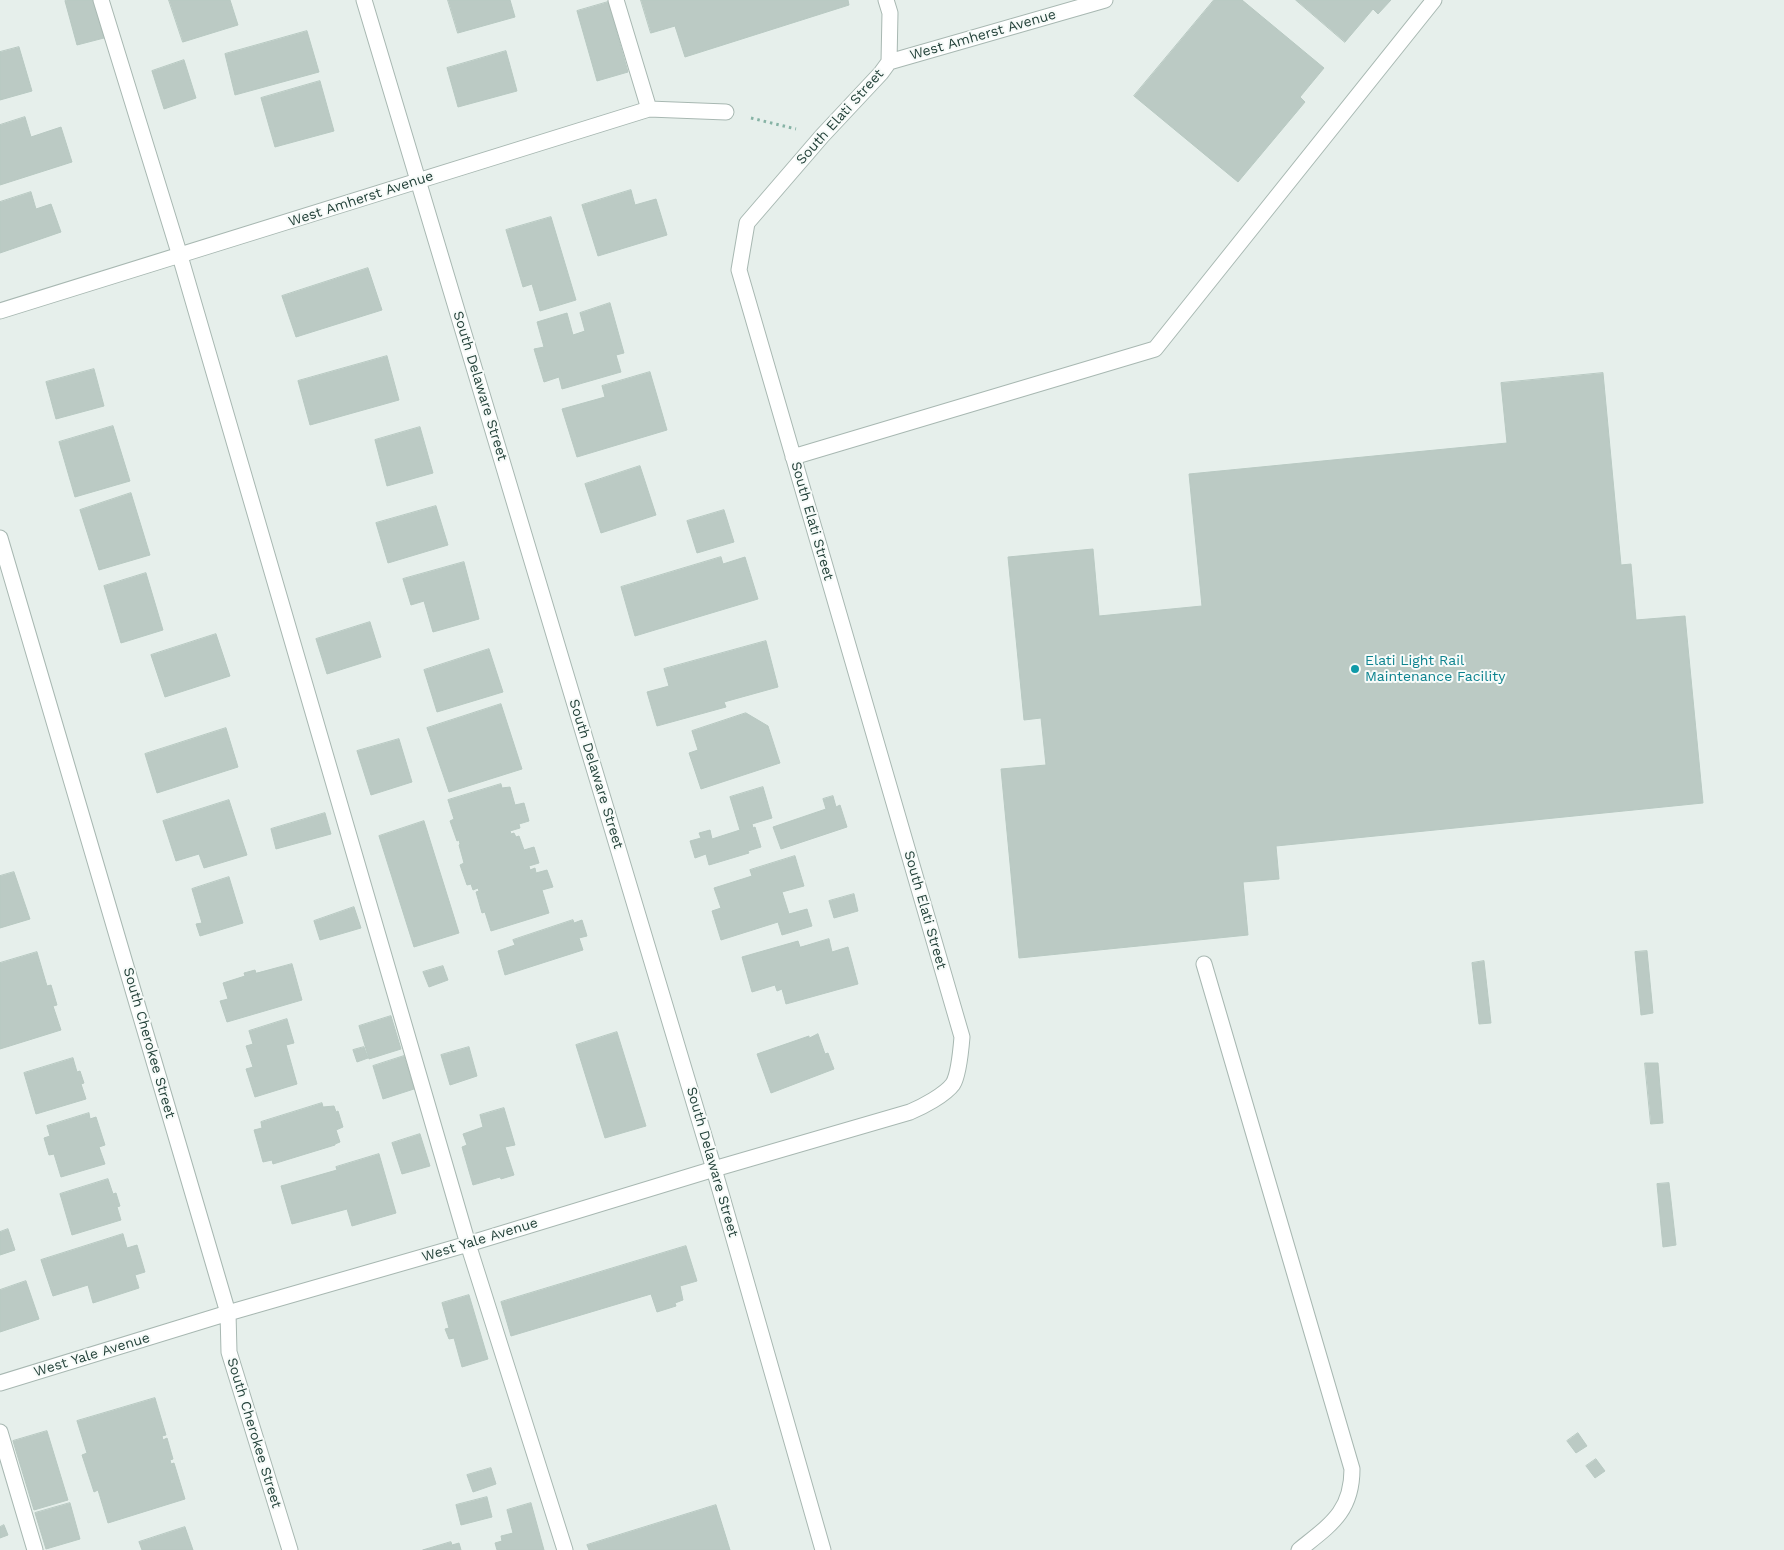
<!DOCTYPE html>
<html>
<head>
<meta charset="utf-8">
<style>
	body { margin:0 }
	canvas { display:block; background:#e6efeb }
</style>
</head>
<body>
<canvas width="1784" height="1550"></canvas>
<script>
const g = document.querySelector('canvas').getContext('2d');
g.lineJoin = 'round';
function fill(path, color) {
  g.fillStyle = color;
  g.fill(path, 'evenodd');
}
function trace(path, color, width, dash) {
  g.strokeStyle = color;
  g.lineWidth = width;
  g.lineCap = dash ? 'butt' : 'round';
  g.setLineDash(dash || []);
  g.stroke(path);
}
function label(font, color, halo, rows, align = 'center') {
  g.font = font + ' "Work Sans",sans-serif';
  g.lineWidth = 4;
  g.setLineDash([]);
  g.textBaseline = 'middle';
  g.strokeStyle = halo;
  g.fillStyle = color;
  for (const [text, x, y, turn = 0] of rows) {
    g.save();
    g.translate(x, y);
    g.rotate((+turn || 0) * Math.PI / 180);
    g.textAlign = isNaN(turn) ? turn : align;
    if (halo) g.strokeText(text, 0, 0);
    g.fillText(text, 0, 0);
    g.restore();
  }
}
const building = new Path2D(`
	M67 0H94L104 38 77 45 65 1Z
	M169 0H230L238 25 183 42Z
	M448 0H510L515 17 458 33Z
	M641 0H848L849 5 685 57 675 26 651 33Z
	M1214 0H1242L1324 68 1300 97 1305 102 1238 182 1134 96Z
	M1296 0H1391L1378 14 1373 9 1345 42Z
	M608 2 628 72 597 81 577 11Z
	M307 31 319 72 235 95 225 54Z
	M19 47 32 91 0 100V52Z
	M506 51 517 91 458 107 447 68Z
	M184 60 196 98 164 109 152 71Z
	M320 81 334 131 275 147 261 98Z
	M25 117 31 137 61 127 72 162 0 185V125Z
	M631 190 635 205 656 199 667 235 598 256 582 205Z
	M31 192 36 209 51 204 61 232 0 253V202Z
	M551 217 576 300 540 311 532 284 523 287 506 230Z
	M368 268 382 310 296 337 282 296Z
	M610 303 624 353 616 355 621 372 562 389 559 377 544 382 534 349 544 347 537 322 567 313 573 335 585 331 580 313Z
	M387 356 399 400 310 425 298 381Z
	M94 369 104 406 56 419 46 382Z
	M650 372 667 430 577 457 562 409 605 397 602 386Z
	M1603 373 1621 565 1631 564 1636 620 1685 616 1703 803 1276 846 1279 879 1243 882 1248 935 1019 958 1001 769 1046 765 1041 718 1024 720 1008 557 1093 549 1099 616 1202 606 1189 474 1507 443 1501 383Z
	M113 426 130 481 75 497 59 442Z
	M420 427 433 473 387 486 375 440Z
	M640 466 656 515 601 533 585 484Z
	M131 493 150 555 99 570 80 510Z
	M436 506 448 545 388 563 376 523Z
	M724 510 734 542 697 553 687 521Z
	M721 557 723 564 745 557 758 599 635 636 621 587Z
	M464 562 479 619 433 632 424 601 411 605 403 579Z
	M146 573 163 630 121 643 104 586Z
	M370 622 381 657 327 674 316 639Z
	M216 634 230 676 165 697 151 655Z
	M766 641 778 687 724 702 726 707 657 726 647 692 669 686 664 669Z
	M489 649 503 692 437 712 424 670Z
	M501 704 522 769 449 792 427 728Z
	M746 713 768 726 780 763 701 789 689 753 698 750 692 731Z
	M226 728 238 767 157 793 145 754Z
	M399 739 412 782 371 795 357 751Z
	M501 784 502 788 510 787 515 805 524 803 529 821 519 824 520 828 510 831 511 834 514 833 516 837 519 836 524 850 534 847 539 863 529 866 530 870 535 868 536 873 547 870 553 887 542 890 549 913 491 931 485 912 482 913 476 892 479 891 478 888 473 890 471 884 467 885 460 865 464 863 459 845 460 844 459 840 457 841 450 821 454 819 448 800Z
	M763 787 772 818 752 824 753 828 755 827 761 847 748 851 749 853 709 865 706 854 695 858 690 841 701 838 699 833 710 830 712 839 740 830 730 797Z
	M833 796 836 807 840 805 847 827 781 849 773 827 826 809 823 799Z
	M229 800 247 855 204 868 199 854 176 861 163 821Z
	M325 813 331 834 276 849 271 829Z
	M424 821 459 933 414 947 379 836Z
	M795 856 804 886 782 892 789 914 807 909 812 926 782 935 778 922 721 940 712 911 721 908 714 888 752 876 750 870Z
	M14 872 30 919 0 928V876Z
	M229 877 243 923 200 936 196 924 202 923 192 889Z
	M854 894 858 911 834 918 829 901Z
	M354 907 361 928 320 940 314 921Z
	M573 920 574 923 582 920 587 936 579 938 583 950 505 975 498 951 515 945 513 940Z
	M829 939 832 952 848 947 858 984 786 1004 782 989 777 991 775 985 752 992 742 957 798 941 800 947Z
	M1647 951 1653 1013 1641 1015 1635 952Z
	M37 952 47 986 51 985 57 1005 53 1006 61 1030 0 1049V963Z
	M1484 961 1491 1023 1479 1024 1472 963Z
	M292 964 302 1000 227 1022 220 1001 228 999 223 983 245 976 244 973 255 970 256 973Z
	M443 966 448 980 429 987 423 972Z
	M391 1016 401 1049 369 1059 359 1026Z
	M287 1019 294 1043 286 1045 297 1084 255 1097 246 1069 253 1067 246 1046 253 1044 249 1031Z
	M617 1032 646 1126 605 1138 576 1045Z
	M818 1034 825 1054 828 1053 834 1069 771 1093 757 1054 809 1036V1038Z
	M364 1047 368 1058 357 1062 353 1050Z
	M469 1047 477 1076 450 1085 441 1055Z
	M404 1056 414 1089 383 1099 373 1066Z
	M73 1058 77 1072 80 1071 84 1083 81 1084 86 1099 36 1114 24 1073Z
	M1645 1063H1658L1663 1123 1651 1124Z
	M322 1103 323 1107 334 1106 336 1112 338 1111 343 1127 336 1130 340 1142 335 1144V1145L273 1164 272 1160 263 1162 254 1130 262 1128 261 1122Z
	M504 1108 515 1145 505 1147 514 1175 501 1179 500 1177 473 1185 462 1147 467 1145 463 1134 483 1127 480 1115Z
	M89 1113 90 1119 96 1117 105 1145 99 1147 105 1164 61 1177 54 1154 49 1155 44 1138 50 1136 47 1126Z
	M420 1134 430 1166 402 1174 392 1143Z
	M379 1154 396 1213 352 1226 347 1209 292 1224 281 1186 337 1170 336 1167Z
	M108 1179 113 1194 116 1193 120 1206 117 1207 121 1220 72 1235 60 1194Z
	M1669 1183 1676 1245 1663 1247 1657 1184Z
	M8 1229 15 1250 0 1255V1232Z
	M123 1234 127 1248 137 1245 145 1272 135 1275 139 1288 93 1303 88 1285 53 1296 41 1260Z
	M686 1246 697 1281 680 1286 683 1300 675 1303 676 1306 657 1312 651 1294 511 1336 501 1302Z
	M26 1281 39 1319 0 1332V1290Z
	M469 1295 488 1359 462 1367 454 1338 449 1339 445 1329 449 1328 442 1303Z
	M155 1398 166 1435 162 1436 163 1440 167 1438 173 1459 170 1460 171 1464 174 1463 185 1499 108 1523 98 1490 94 1492 82 1455 87 1453 77 1421Z
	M47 1431 68 1500 34 1510 13 1441Z
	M1578 1433 1587 1446 1576 1453 1567 1441Z
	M1596 1459 1605 1471 1595 1478 1586 1466Z
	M491 1468 496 1484 473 1492 467 1475Z
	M487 1497 492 1517 461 1525 456 1505Z
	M70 1503 80 1539 46 1549 35 1513Z
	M531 1503 544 1550H497L495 1543 502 1541 501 1536 513 1533 507 1510Z
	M716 1505 730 1550H589L587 1545Z
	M4 1525 8 1535 0 1538V1527Z
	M185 1527 193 1550H142L139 1542Z
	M451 1542 452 1545 459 1543 461 1550H423Z`);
fill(building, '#bbcac4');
trace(building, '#b8c9c2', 1);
const minor = new Path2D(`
	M101 0 180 256 468 1244 565 1550
	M364 0 714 1169 823 1550
	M616 0 649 109
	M889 62 1105 0
	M0 311 649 109 726 112
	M793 457 1155 349 1434 0
	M0 538 228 1313 229 1352 290 1550
	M1204 964 1352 1469C1352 1512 1330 1525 1299 1550
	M0 1383 228 1313 468 1244 714 1169 910 1112C922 1107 945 1095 953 1084 959 1074 961 1049 962 1037L739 270 747 223 822 136 881 73 889 62 890 13 886 0
	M0 1432 35 1550`);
trace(minor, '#a8b8b2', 17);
trace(new Path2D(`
	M751 118 796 129`), '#86b3a5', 3, [2.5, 4]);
trace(minor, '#fff', 15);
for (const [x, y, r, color] of [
	[1355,669,5,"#0f9aa8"]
]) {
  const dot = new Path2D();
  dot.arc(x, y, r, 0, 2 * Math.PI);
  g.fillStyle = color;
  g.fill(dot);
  trace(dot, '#f7fbf9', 2);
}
label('14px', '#24423a', '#f7fbf9', [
	["West Amherst Avenue",983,35,-16],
	["South Elati Street",840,117,-48],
	["West Amherst Avenue",361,199,-18],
	["South Delaware Street",480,386,73],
	["South Elati Street",812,521,74],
	["South Delaware Street",596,774,73],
	["South Elati Street",925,910,74],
	["South Cherokee Street",149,1043,74],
	["South Delaware Street",712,1162,74],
	["West Yale Avenue",480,1240,-17],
	["West Yale Avenue",92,1355,-17],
	["South Cherokee Street",254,1433,73]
]);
label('14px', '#0d838f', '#f7fbf9', [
	["Elati Light Rail",1365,661],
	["Maintenance Facility",1365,677]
], 'left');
</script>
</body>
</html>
